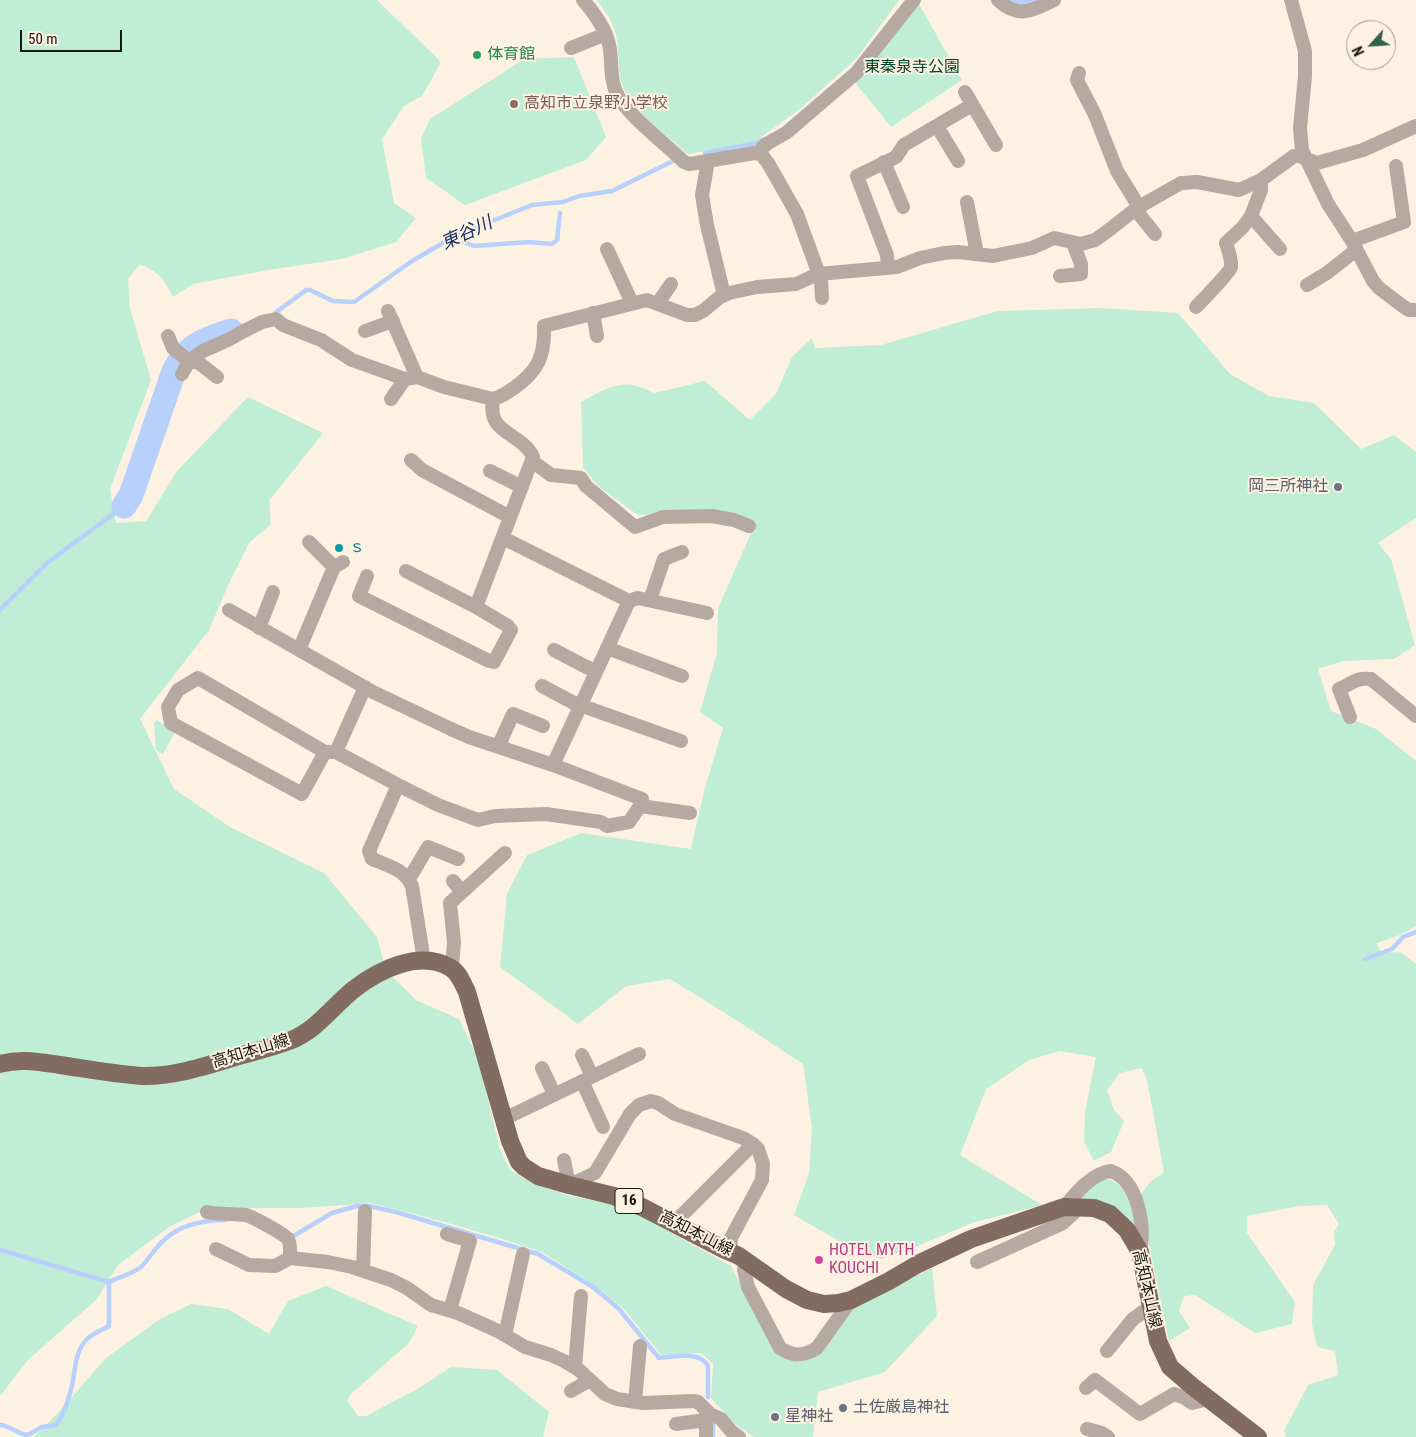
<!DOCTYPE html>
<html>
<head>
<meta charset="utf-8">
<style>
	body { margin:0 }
	#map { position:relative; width:1416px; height:1437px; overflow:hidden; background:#fdf2e2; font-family:"Roboto Condensed",sans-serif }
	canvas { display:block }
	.north { position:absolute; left:1346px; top:20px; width:50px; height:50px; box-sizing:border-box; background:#fdf2e2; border:1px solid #a39a8c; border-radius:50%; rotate:244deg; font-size:14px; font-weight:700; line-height:20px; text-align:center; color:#1c150c }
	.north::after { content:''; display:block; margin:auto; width:18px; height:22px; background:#2d644a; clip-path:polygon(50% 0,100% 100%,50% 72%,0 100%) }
	.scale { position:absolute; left:20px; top:30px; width:102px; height:22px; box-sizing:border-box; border:2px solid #1c150c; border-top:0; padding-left:6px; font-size:15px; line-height:18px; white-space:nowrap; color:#1c150c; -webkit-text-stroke:4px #fdf2e2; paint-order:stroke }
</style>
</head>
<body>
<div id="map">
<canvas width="1416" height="1437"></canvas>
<div class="north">N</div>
<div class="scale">50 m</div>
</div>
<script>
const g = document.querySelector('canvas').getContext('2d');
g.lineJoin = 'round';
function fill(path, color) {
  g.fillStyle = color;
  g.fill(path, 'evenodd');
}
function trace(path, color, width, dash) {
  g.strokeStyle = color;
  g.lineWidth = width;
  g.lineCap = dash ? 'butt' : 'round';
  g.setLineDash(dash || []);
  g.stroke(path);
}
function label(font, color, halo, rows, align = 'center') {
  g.font = font + ' "Roboto Condensed","Noto Sans JP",sans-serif';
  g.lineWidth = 4;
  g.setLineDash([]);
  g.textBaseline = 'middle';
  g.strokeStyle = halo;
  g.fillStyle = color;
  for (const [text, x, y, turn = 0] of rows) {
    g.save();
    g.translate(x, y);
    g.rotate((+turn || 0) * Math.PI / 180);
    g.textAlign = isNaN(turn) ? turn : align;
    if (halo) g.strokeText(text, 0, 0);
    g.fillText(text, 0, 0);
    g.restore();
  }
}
fill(new Path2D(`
	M0 0H377L439 60 440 64 422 96 404 106 382 139 394 203 416 218 396 242 342 259 268 270 193 284 173 297C163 278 160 273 140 264L128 279 130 308 151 380 110 489 116 523 146 521 177 471 248 397 323 433 269 501 271 524 249 543 229 583 209 630 140 719 174 789 230 827 324 873 377 937 386 970 416 1000 459 1019 478 1058 500 1149 510 1170 530 1182 566 1195 611 1204 641 1216 731 1266 778 1355 794 1360 847 1312 932 1268 937 1316 885 1372 818 1392 813 1437H754L735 1424 711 1398 713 1364 701 1353 661 1355 625 1310 602 1291 544 1253 503 1239 441 1221 371 1203 301 1208H208L169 1227 118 1265 97 1299 28 1360 0 1396Z
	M597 0H899L857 58 801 108 752 144 688 154C667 135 631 111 622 84 616 66 621 44 613 26 610 17 602 8 597 0Z
	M919 4 962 80 891 127 853 80Z
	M574 57 606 137 586 160 465 205 426 178 421 138 430 119 524 59Z
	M1101 308 1178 313 1230 374 1269 396 1314 403 1361 449 1394 435 1416 452V518L1378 543 1391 559 1415 645 1394 659 1343 661 1318 669 1331 711 1376 729 1416 761V926L1400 935 1377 943 1381 953 1401 952 1416 964V1437H1286L1284 1431 1308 1385 1338 1375 1335 1351 1317 1347 1312 1324 1313 1285 1335 1245 1334 1232 1339 1224 1327 1205 1299 1206 1247 1216V1233L1295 1302 1292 1324 1255 1333 1195 1295 1184 1296 1179 1311 1190 1328 1169 1341 1139 1197 1150 1182 1164 1172 1147 1080 1142 1068 1120 1073 1107 1090 1114 1110 1124 1121 1111 1152 1094 1161 1084 1142 1085 1111 1096 1057 1059 1051 1029 1060 986 1089 960 1155 1042 1205 975 1222 915 1247 881 1259 846 1245 794 1215 809 1173 812 1129 803 1064 733 1018 670 979 626 986 578 1024 500 967 507 894 527 855 581 833 691 849 704 791 723 728 700 712 717 653 718 608 756 522 707 511 638 515 598 486 583 467 581 402C609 387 623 376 654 393L705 381 750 420 776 394 792 357 812 338 815 348 881 345 998 311Z
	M157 720 174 731V734L163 754 156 750 154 723Z
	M1107 1179C1125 1183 1136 1206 1134 1224L1115 1207 1077 1200 1100 1181Z
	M326 1286 418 1326 409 1343 352 1393 347 1400 358 1416H366L419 1388 451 1367 497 1370 549 1412 543 1437H34L57 1414 106 1358 160 1319 191 1304 228 1309 269 1334 288 1301Z`), '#c0edd5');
trace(new Path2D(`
	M705 153 757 143 762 140
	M464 242 474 246 529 242 552 244 557 240 560 213
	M275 313 306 290H310L333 301 354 302 412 261 455 236 532 205 563 202 579 196 612 191 673 161
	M0 610 47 563 124 506
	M1365 959 1392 949 1403 937 1416 932
	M290 1238 332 1213 357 1206H369L396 1212 538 1254 593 1287 618 1308 659 1358C674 1357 700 1350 708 1366V1397
	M0 1250 109 1282
	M0 1425H3L25 1435 30 1434 42 1427 56 1425C64 1415 69 1398 72 1385 76 1368 74 1352 88 1338 94 1333 102 1330 109 1326V1282C119 1277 132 1274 141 1267 149 1259 155 1248 164 1240 181 1224 203 1220 226 1220
	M713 1437V1424`), '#b7d0fc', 4.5);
trace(new Path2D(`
	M1011 0 1019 2 1032 0
	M124 506 131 495 174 371C188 344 204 340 231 331`), '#b7d0fc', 25);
trace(new Path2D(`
	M583 0C595 14 607 30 610 49 612 65 610 80 617 94 627 115 666 144 684 162L689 164 696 163 754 153 761 154 768 163 797 214 821 280 822 298
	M998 0C1018 19 1032 11 1054 0
	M1291 0 1305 51V76L1300 128 1302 150 1328 204 1352 241 1373 281 1379 288 1404 307 1409 310H1416
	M571 48 606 34
	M1079 73 1077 80 1095 115 1117 171 1136 202 1139 214 1155 234
	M965 92 996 145
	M937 126 958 161
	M761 154 762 148 768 143 786 133 856 73 914 0
	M708 161 702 195 707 225 724 295
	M884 162 903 207
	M1261 180V190L1251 216 1280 249
	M967 202 977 254
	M1352 241 1404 222 1396 166
	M607 249 632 303
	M888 268 887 255 857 176 896 157 904 145 972 105
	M1060 276 1081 274V264L1073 243
	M1307 285 1327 273 1356 250
	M658 303 671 284
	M1196 307C1203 299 1229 274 1231 267 1232 259 1228 250 1226 243L1243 227 1251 216
	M388 311 417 377 444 387 493 399
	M593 313 597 336
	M365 331 393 321
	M168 336 173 348 189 361 199 363 217 377
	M182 374 189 361 203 351 230 339 240 333 262 322 276 319 283 325 321 340 352 360 405 379 417 377
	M391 399 405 379
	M411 460 422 470 510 517
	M532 461 551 475 581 478 586 486 635 527 663 517 712 516 734 520 749 526
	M490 471 522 487
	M503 538 629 601 553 765
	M309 542 334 567
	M406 571 476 607
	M367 576 359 596 489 661 494 662 511 630 508 626 476 607 533 457C527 441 503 434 496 422 492 416 492 406 493 399 501 397 507 393 514 388 538 371 545 356 544 326L647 300 687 315H695L703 311 720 297 729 293 757 287 796 284 818 274 897 267 920 258 944 253 958 252 993 256 1032 248 1054 238 1081 244 1095 240 1105 233 1137 208 1181 183 1197 182 1239 190 1261 180 1294 156H1299L1317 163 1363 150 1416 126
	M650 600 664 559 682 552
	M629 601 638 598 707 613
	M229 610 373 692 451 729 469 737 553 765 642 799 640 806 629 822 607 826 601 822 546 814 495 816 478 820 438 805 398 785 369 851 372 859C389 866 404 869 412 886L424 961
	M259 628 273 592
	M607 648 682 676
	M299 650 334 567 343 562
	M554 650 596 672
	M542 686 574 703 681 741
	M365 687 336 752 398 785
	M1350 717 1339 689C1351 684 1357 677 1371 679L1416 716
	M498 747 513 714 543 726
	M325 752 302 794 171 723 168 707 178 690 198 678 325 752H336
	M640 806 690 813
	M409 879 428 847 458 859
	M453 881 462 892
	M452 968 454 942 450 903 505 853
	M582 1055 592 1076
	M542 1068 554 1094
	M582 1081 603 1127
	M504 1119 639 1054
	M564 1160 569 1185 595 1173 630 1114 639 1105 651 1101 658 1103 675 1114 743 1138 753 1144 758 1149 763 1164 762 1180 731 1238 730 1253
	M1064 1207C1076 1193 1092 1173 1111 1171 1139 1181 1145 1227 1140 1252
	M207 1212C220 1215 233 1213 246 1215 253 1217 284 1234 288 1239 291 1244 290 1252 290 1258
	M674 1223 753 1144
	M447 1234 470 1241 450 1310
	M216 1249 249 1265 275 1266 290 1258 328 1262 352 1267 391 1280 407 1288 431 1305 458 1313 498 1331 525 1347 551 1355 564 1361 579 1370 605 1394 617 1399 643 1403 694 1401 698 1402 710 1414 721 1419 731 1431 739 1437
	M748 1262 744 1270 748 1287 780 1348C793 1357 804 1356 817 1348L851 1300
	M977 1262 1063 1223 1080 1207
	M363 1271 365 1211
	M505 1335 523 1254
	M1107 1351 1133 1319 1150 1307
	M575 1367 581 1296
	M1086 1388 1095 1380 1140 1414 1174 1394 1183 1397 1192 1403 1209 1399
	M571 1391 590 1380
	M635 1402 640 1346
	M676 1424 706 1420
	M1087 1429 1102 1433 1108 1437
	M706 1437V1413`), '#b6a9a2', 14);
trace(new Path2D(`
	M0 1064C20 1058 39 1062 60 1065 87 1069 115 1074 142 1076 175 1077 211 1064 242 1055 257 1051 274 1047 289 1041 316 1031 331 1008 353 990 378 970 420 949 451 968 459 973 463 984 467 992L510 1141 519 1162 524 1167 538 1176 569 1185 614 1196 642 1207 723 1249 739 1256 786 1289 807 1300 824 1304 838 1303 851 1300 889 1281 918 1264 971 1239 1064 1207 1094 1208 1110 1214 1127 1230 1140 1252 1158 1341 1170 1367 1192 1386 1258 1437`), '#826b5f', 18);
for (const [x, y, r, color] of [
	[477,55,5,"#2e9e5b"],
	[514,104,5,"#8d6e63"],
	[1338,487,5,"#6b7280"],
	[339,548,5,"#0f9aa8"],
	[819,1260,5,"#d1479c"],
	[843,1408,5,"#6b7280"],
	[775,1417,5,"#6b7280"]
]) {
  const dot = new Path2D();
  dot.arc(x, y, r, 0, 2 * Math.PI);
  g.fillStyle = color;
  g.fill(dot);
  trace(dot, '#fdf2e2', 2);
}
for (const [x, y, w] of [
	[629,1201,28]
]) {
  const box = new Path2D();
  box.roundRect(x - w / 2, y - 12.5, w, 25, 4);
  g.fillStyle = '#fdf2e2';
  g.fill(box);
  trace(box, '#1c150c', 1);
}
label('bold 15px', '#1c150c', null, [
	["16",629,1201]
]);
label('16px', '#27864d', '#fdf2e2', [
	["体育館",487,55]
], 'left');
label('16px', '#00462d', '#fdf2e2', [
	["東秦泉寺公園",912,68]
]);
label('16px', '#785e54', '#fdf2e2', [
	["高知市立泉野小学校",524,104]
], 'left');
label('16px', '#5b616d', '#fdf2e2', [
	["岡三所神社",1328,487,"right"],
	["土佐厳島神社",853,1408],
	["星神社",785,1417]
], 'left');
label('16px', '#0d838f', '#fdf2e2', [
	["ｓ",349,548]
], 'left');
label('16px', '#1c150c', '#fdf2e2', [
	["高知本山線",251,1052,-17],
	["高知本山線",696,1234,27],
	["高知本山線",1146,1289,77]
]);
label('16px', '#b23c85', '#fdf2e2', [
	["HOTEL MYTH",829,1251],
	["KOUCHI",829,1269]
], 'left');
label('italic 18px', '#132d60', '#fdf2e2', [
	["東谷川",467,234,-25]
]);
</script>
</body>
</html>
